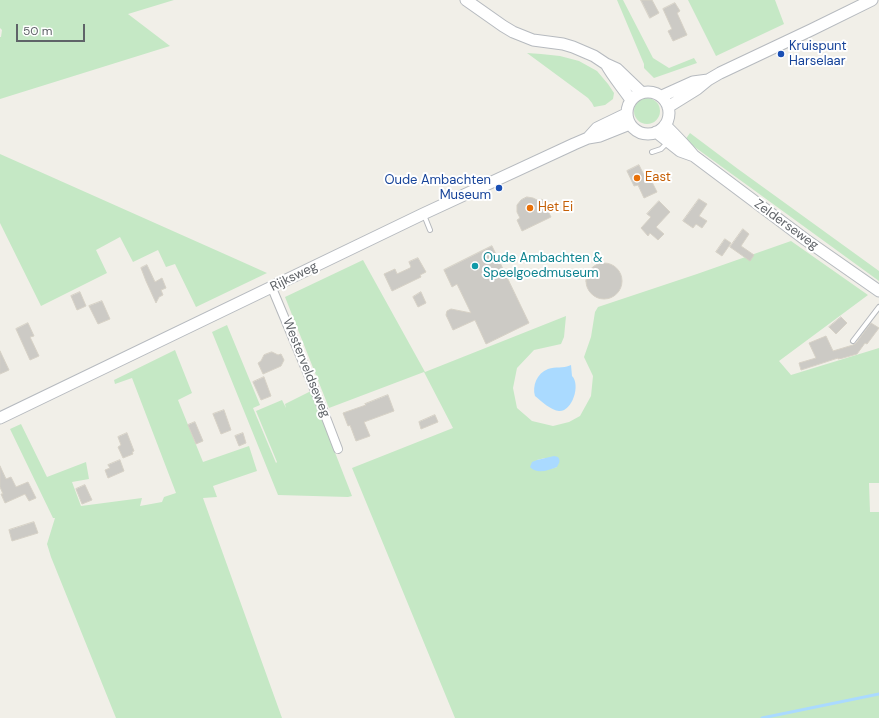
<!DOCTYPE html>
<html>
<head>
<meta charset="utf-8">
<style>
	body { margin:0 }
	#map { position:relative; width:879px; height:718px; overflow:hidden; background:#f1efe8; font-family:"DM Sans",sans-serif }
	canvas { display:block }
	.scale { position:absolute; left:16px; top:24px; width:69px; height:18px; box-sizing:border-box; border:2px solid #5f6368; border-top:0; padding-left:5px; font-size:12px; line-height:14px; white-space:nowrap; color:#5f6368; -webkit-text-stroke:3px #fff; paint-order:stroke }
</style>
</head>
<body>
<div id="map">
<canvas width="879" height="718"></canvas>
<div class="scale">50 m</div>
</div>
<script>
const g = document.querySelector('canvas').getContext('2d');
g.lineJoin = 'round';
function fill(path, color) {
  g.fillStyle = color;
  g.fill(path, 'evenodd');
}
function trace(path, color, width, dash) {
  g.strokeStyle = color;
  g.lineWidth = width;
  g.lineCap = dash ? 'butt' : 'round';
  g.setLineDash(dash || []);
  g.stroke(path);
}
function label(font, color, halo, rows, align = 'center') {
  g.font = font + ' "DM Sans",sans-serif';
  g.lineWidth = 4;
  g.setLineDash([]);
  g.textBaseline = 'middle';
  g.strokeStyle = halo;
  g.fillStyle = color;
  for (const [text, x, y, turn = 0] of rows) {
    g.save();
    g.translate(x, y);
    g.rotate((+turn || 0) * Math.PI / 180);
    g.textAlign = isNaN(turn) ? turn : align;
    if (halo) g.strokeText(text, 0, 0);
    g.fillText(text, 0, 0);
    g.restore();
  }
}
fill(new Path2D(`
	M0 0H174L128 14 170 46 0 99V37H1L2 30 0 28Z
	M617 0H623L653 58 669 68 694 58 697 63 654 78 644 68V64Z
	M688 0H775L784 24 716 56Z
	M527 53 541 54 560 56 579 61 597 71 608 84 614 93 613 99 605 105 594 107 592 103 588 98Z
	M634 111a13 13 0 1 1 26 0a13 13 0 1 1-26 0Z
	M690 133 738 169 879 271V281L685 140Z
	M0 154 238 260 267 273 196 307 175 264 166 267 158 250 133 262 120 237 96 250 107 273 41 306 0 223Z
	M791 241 868 295 779 361 791 375 879 348V483H869L870 512H879V718H455L352 468 453 428 424 372 329 408 285 297 363 260 425 372 566 316 564 337 561 344 534 350 517 368 513 388 517 408 532 421 553 426 569 422 580 416 591 396 593 376 584 357 591 337 595 312 598 307 697 274ZM545 458 557 467 550 469 537 460Z
	M227 325 260 405 253 408 276 463 277 462 256 411 282 400 286 408 285 404 311 391 352 496 348 497 278 495 212 332Z
	M175 350 192 393 178 400 203 462 249 446 257 471 213 486 217 497 203 498 282 718H116L51 557 47 544 55 518H53L10 429 21 424 47 477 86 462 89 479 72 482 81 506 142 498 140 506 162 502 164 497 176 493 132 378 115 384 114 380Z`), '#c5e8c5');
fill(new Path2D(`
	M571 365 572 376C581 385 572 412 559 411 552 411 541 401 535 396 532 386 537 373 548 369 556 366 562 369 571 365Z
	M554 456 558 457C561 461 559 463 557 467 549 470 537 475 530 467L532 462 537 460Z`), '#aadaff');
trace(new Path2D(`
	M762 718 879 694`), '#aadaff', 3);
const building = new Path2D(`
	M641 0H652L659 13 650 18Z
	M675 3 680 11 677 13 687 35 673 41 668 31 672 29 663 9Z
	M639 165 644 175 648 174 657 192 644 198 638 185 634 186 627 171Z
	M527 197 533 198 539 201 542 199 551 217 522 231 517 220 520 218 517 212V205L521 200Z
	M699 199 707 204 699 216 707 221 702 228 696 224 693 228 683 221Z
	M659 201 670 212 656 227 664 234 658 240 650 233 648 236 641 228 651 217 647 214Z
	M743 229 749 234 741 246 754 255 750 261 730 247Z
	M725 239 731 243 722 256 716 252Z
	M492 246 529 323 486 344 475 320 453 330 446 315 447 311 451 309 471 313 457 284 452 287 444 270Z
	M418 258 426 272 420 275 421 277 392 291 384 274 395 269 397 274 410 268 411 267 409 262Z
	M586 281a18 18 0 1 1 36 0a18 18 0 1 1-36 0Z
	M147 265 155 282 162 278 166 288 161 290 163 295 159 297 156 303 146 281 141 268Z
	M80 292 86 306 77 310 71 296Z
	M421 292 426 303 418 307 413 297Z
	M102 301 110 319 98 324 89 306Z
	M841 317 847 323 836 334 829 327Z
	M28 323 34 336 30 337 39 356 30 360 16 329Z
	M871 323 879 328 867 344 865 343 857 354 843 358 838 359V358L801 370 799 363 816 358 809 343 826 336 833 351 853 345 856 343Z
	M0 351 9 370 0 374Z
	M272 352 278 355 281 354 284 360 281 366 263 374 258 363 261 361 264 355Z
	M264 377 271 396 261 400 253 382Z
	M388 395 394 411 364 422 370 436 356 441 350 425 348 426 343 413 366 405 365 404Z
	M224 410 231 430 221 434 213 414Z
	M435 415 438 422 421 429 419 422Z
	M195 422 203 441 196 444 188 425Z
	M127 433 134 451 132 452 133 454 123 458 118 447 121 445 118 437Z
	M243 433 246 443 239 446 235 436Z
	M120 460 124 471 108 478 105 470 110 468 108 465Z
	M0 466 6 479 11 477 16 487 28 482 36 498 29 501 25 494 5 503 1 494H3L0 487Z
	M85 485 92 500 82 504 76 489Z
	M34 522 38 533 12 541 9 530Z`);
fill(building, '#cccac5');
trace(building, '#d6d1c6', 1);
const service = new Path2D(`
	M652 152 661 149 668 142
	M424 215 430 230
	M853 341 879 307`);
const minor = new Path2D(`
	M272 288 325 415 338 449`);
const secondary = new Path2D(`
	M466 0 503 26 513 32 533 40 563 44 573 47 594 56 606 64 617 69 641 92
	M606 64C613 77 623 88 631 100
	M627 113a21 21 0 1 1 42 0a21 21 0 1 1-42 0Z
	M662 96 693 82 708 80
	M668 107 697 89 708 80 720 73 811 30 872 0
	M665 125C675 135 685 145 694 156
	M656 132 680 151 694 156 806 240 879 291
	M588 138 597 128 626 114
	M0 418 423 214 574 144 588 138 600 136 630 124`);
trace(service, '#b5b8bc', 6);
trace(minor, '#b5b8bc', 10);
trace(secondary, '#b6babf', 13);
trace(service, '#fff', 4);
trace(minor, '#fff', 8);
trace(secondary, '#fff', 11);
for (const [x, y, r, color] of [
	[781,54,4,"#1a4fb4"],
	[637,178,4,"#e8710a"],
	[499,188,4,"#1a4fb4"],
	[530,208,4,"#e8710a"],
	[475,266,4,"#0f9aa8"]
]) {
  const dot = new Path2D();
  dot.arc(x, y, r, 0, 2 * Math.PI);
  g.fillStyle = color;
  g.fill(dot);
  trace(dot, '#fff', 1.5);
}
label('13px', '#164399', '#fff', [
	["Kruispunt",789,47],
	["Harselaar",789,62],
	["Oude Ambachten",491,181,"right"],
	["Museum",491,196,"right"]
], 'left');
label('13px', '#c56008', '#fff', [
	["East",645,178],
	["Het Ei",538,208]
], 'left');
label('13px', '#5f6368', '#fff', [
	["Zelderseweg",786,225,36],
	["Rijksweg",294,277,-26],
	["Westerveldseweg",306,368,68]
]);
label('13px', '#0d838f', '#fff', [
	["Oude Ambachten &",483,259],
	["Speelgoedmuseum",483,274]
], 'left');
</script>
</body>
</html>
